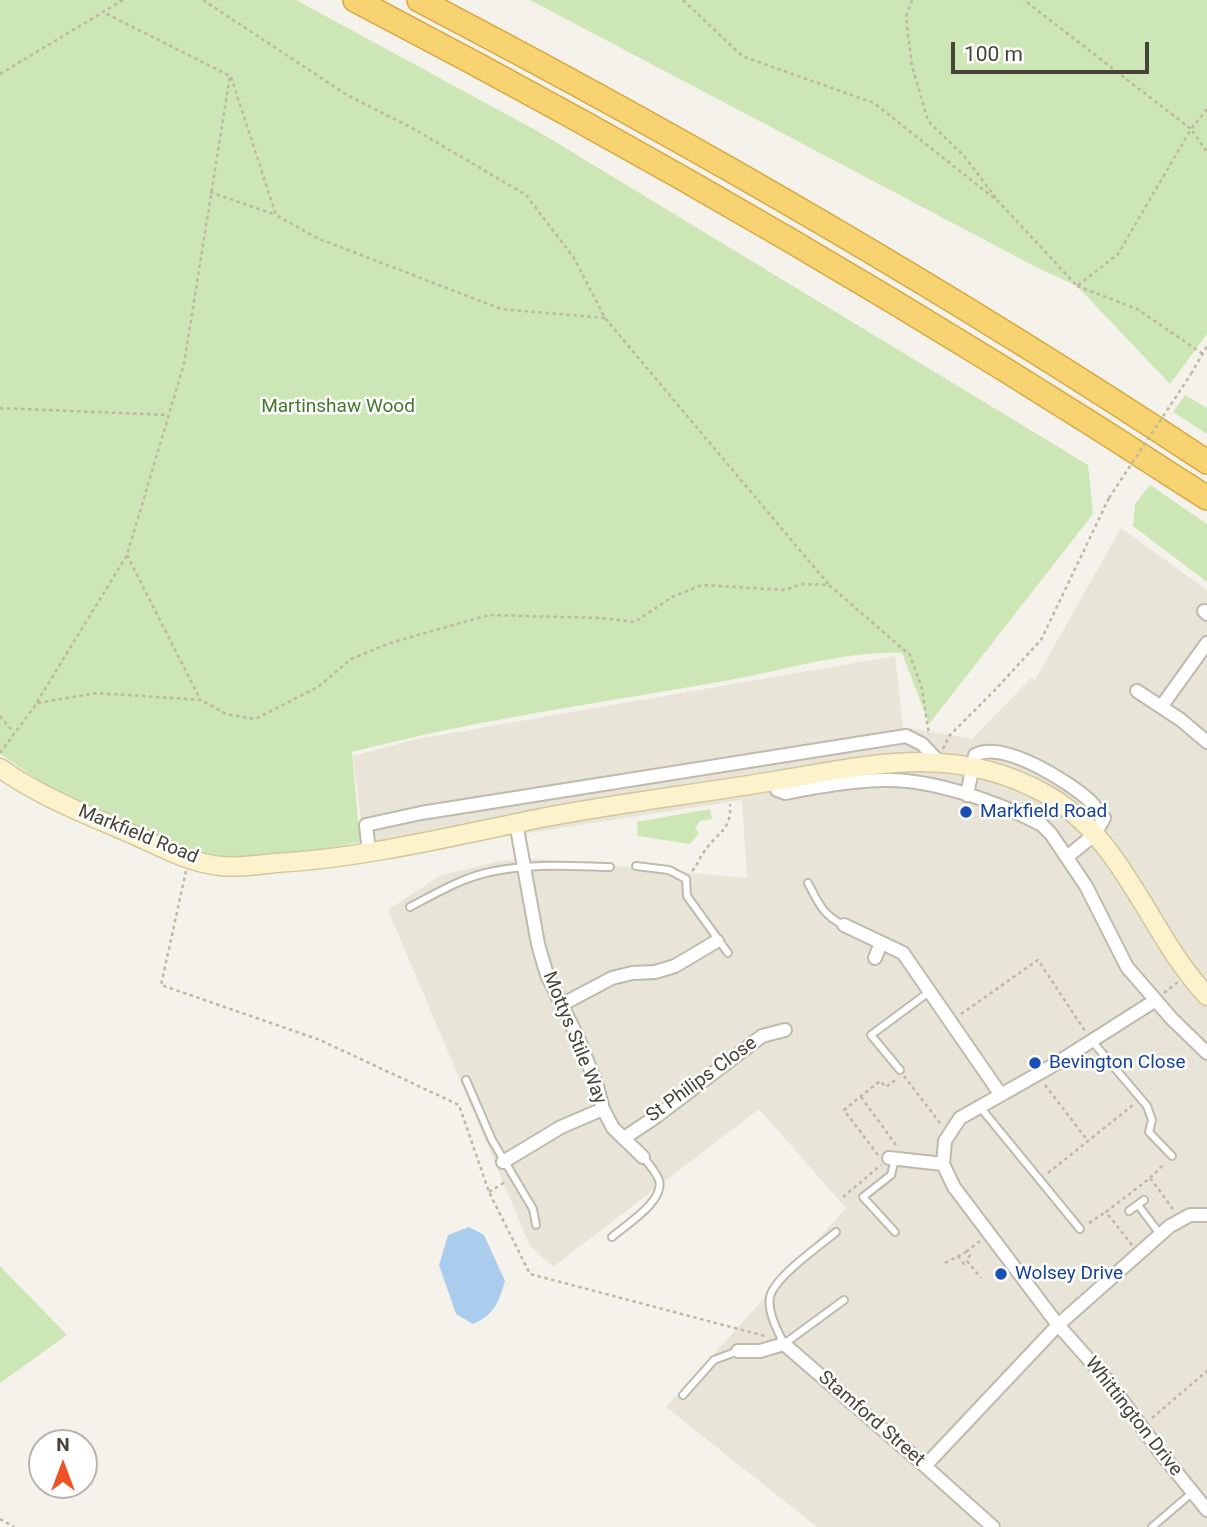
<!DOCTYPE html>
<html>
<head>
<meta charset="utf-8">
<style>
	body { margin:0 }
	#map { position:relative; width:1207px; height:1527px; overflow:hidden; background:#f4f2ea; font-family:Roboto,sans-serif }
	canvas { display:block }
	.north { position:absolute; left:28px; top:1429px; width:70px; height:70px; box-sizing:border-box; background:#fff; border:2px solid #b6b4af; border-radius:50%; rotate:0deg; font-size:19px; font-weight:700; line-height:28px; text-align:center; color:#484338 }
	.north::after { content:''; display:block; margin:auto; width:24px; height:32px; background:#ef5126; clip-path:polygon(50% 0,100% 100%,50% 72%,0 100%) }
	.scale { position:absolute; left:951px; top:42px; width:198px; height:32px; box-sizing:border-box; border:4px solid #484338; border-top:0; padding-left:9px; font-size:21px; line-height:24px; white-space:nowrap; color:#484338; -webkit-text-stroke:5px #fff; paint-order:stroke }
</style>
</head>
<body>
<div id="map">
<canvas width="1207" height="1527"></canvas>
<div class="north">N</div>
<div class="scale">100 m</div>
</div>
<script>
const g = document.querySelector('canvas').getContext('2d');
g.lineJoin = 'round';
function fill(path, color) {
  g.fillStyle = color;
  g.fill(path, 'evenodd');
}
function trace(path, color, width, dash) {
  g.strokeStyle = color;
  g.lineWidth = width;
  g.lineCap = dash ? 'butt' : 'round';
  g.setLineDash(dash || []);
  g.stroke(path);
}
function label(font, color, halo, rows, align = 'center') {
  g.font = font + ' Roboto,sans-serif';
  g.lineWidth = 5;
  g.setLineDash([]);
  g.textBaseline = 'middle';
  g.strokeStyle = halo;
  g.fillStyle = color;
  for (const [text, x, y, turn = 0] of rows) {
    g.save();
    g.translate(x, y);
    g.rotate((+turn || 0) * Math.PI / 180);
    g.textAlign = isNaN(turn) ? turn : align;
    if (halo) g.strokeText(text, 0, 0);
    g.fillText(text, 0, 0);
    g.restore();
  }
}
fill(new Path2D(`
	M1121 528 1207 590V1527H817L666 1407 846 1208 759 1109 553 1267 530 1246 388 910 441 875 500 861 538 859 747 878 742 800 366 858 353 756 417 739 895 656 903 727 972 739 1031 678 1035 680Z`), '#e8e4d8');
fill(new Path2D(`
	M0 0H296L539 132 1088 465 1093 514 929 724 902 653C843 651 783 671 724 681 600 703 474 720 352 752L360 842 222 867 174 842 49 787 0 754Z
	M530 0H1207V334L1170 384 1077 286 1038 268Z
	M1185 395 1207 408V434L1173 412Z
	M1150 485 1207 524V582L1133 526 1135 504Z
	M710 809 712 819 700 821 695 828 699 833 690 844 638 836 637 822Z
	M0 1266 67 1335 0 1383Z`), '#cde6b5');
fill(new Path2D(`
	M469 1227 484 1235 505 1281C498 1303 495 1314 473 1324L456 1314 439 1265 448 1235Z`), '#aacded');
const lane = new Path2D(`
	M636 866 669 870 686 879 687 896 728 953
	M808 883C818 902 823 916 844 925
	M410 907C435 894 461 878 490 872 530 863 570 866 610 867
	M1092 1041 1147 1106 1152 1120 1149 1132 1172 1156
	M900 1070 871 1035 929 992
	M466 1080 492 1140 533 1209 536 1225
	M980 1107 1080 1229
	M895 1159 891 1175 863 1197 895 1232
	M1138 1205 1160 1234
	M1129 1211 1144 1200
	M836 1232C820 1246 774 1277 770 1297 767 1312 778 1331 784 1344L844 1300
	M612 1237C627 1224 665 1201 659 1180 656 1172 649 1164 643 1157
	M683 1395 714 1360 738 1351
	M1152 1527 1193 1492`);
const street = new Path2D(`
	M1204 611 1207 614
	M1137 691 1181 720 1207 742
	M1161 707 1207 643
	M775 781 777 790 785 793C817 787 849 781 882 780 931 778 998 802 1042 825L1051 834 1086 886 1127 967 1172 1019 1207 1053
	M967 795 975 755C1003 740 1068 781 1090 801 1095 806 1099 813 1104 818L1095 834 1067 857
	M516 823 538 944 547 975 578 1038 597 1086 603 1109 613 1128 643 1157
	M369 852 366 825 421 813 906 736 922 744 938 761
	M844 925 903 953 1001 1095
	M875 958 881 943
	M1156 1000 1052 1066 960 1118 945 1141 943 1164 954 1187 1058 1325 1108 1381 1160 1452 1207 1510
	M561 1005 612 978 632 973 655 972 675 966 717 941
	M624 1138 657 1116 762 1036 785 1030
	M889 1158 943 1164
	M503 1162 561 1127 603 1109
	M738 1351H760L784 1344 925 1466 993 1527
	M925 1466 1058 1325 1170 1226 1190 1215H1207`);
const secondary = new Path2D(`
	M0 768C41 797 87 815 132 834 161 847 189 863 221 866 238 868 257 865 275 863 364 858 453 836 541 818 618 803 696 794 774 781 870 765 954 743 1044 793 1125 838 1147 932 1207 996`);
const highway = new Path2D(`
	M355 0C647 152 931 318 1207 498
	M419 0C689 141 953 294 1207 462`);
trace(lane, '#bfbaad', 10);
trace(street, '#bfbaad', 16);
trace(secondary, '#d1c79c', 21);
trace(highway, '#d6a942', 26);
trace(new Path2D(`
	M203 0 347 95 414 129 526 195 574 258 605 318 829 585
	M683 0 742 56 874 103 999 202 1077 286 1118 254 1191 129 1024 0
	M912 0 906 17 912 66 928 121 964 156 996 198
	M0 74 123 0
	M231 77 276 215 317 238 501 309 605 318
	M1207 109 1191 129 1207 152
	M210 192 276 215
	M1077 286 1137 309 1203 354
	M1191 374 1207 346
	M0 408 168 415
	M127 555 200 699
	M37 702 127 555 184 364 230 76 103 12
	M0 716 13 732
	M943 749 949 736 995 690 1041 640 1109 498
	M0 753 37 703 97 693 201 700 226 714 255 719 318 687 351 659 390 643 489 615 602 618 635 622 672 597 702 585 785 590 802 584 829 585 910 655 922 689 929 735
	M186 871 161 985 320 1040 459 1105 489 1192 530 1274 765 1336
	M692 871C698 865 699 858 704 852 717 832 732 831 730 804
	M1164 993 1178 982
	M961 1014 1038 960 1085 1031
	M904 1076 940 1123
	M1045 1085 1088 1141
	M861 1097 896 1145
	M878 1155 844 1110 880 1081 886 1087 898 1078
	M1048 1173 1133 1105
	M1150 1178 1165 1163
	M489 1192 507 1181
	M843 1197 881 1165
	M1089 1223 1106 1212
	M980 1241 967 1251 970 1255 967 1261 981 1278
	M1132 1245 1106 1212 1150 1178 1173 1209
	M958 1256 964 1264 967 1261
	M945 1263 966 1252
	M1152 1418 1207 1371
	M0 1519 14 1527`), '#c0b79f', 2.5, [3.5, 3.5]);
trace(lane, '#fff', 6);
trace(street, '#fff', 12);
trace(secondary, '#fcf3cc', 18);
trace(highway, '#f7d372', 23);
trace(new Path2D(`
	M1109 498 1191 374`), '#c0b79f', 2.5, [3.5, 3.5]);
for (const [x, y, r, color] of [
	[966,812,7,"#1a4fb4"],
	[1035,1063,7,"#1a4fb4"],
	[1001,1274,7,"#1a4fb4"]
]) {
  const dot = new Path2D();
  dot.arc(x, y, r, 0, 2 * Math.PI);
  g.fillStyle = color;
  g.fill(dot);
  trace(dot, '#fff', 2.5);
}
label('19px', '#45772e', '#fff', [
	["Martinshaw Wood",338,407]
]);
label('19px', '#164399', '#fff', [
	["Markfield Road",980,812],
	["Bevington Close",1049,1063],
	["Wolsey Drive",1015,1274]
], 'left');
label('19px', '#484338', '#fff', [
	["Markfield Road",138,835,22],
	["Mottys Stile Way",574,1038,68],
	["St Philips Close",702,1080,-36],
	["Whittington Drive",1133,1417,52],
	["Stamford Street",871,1419,41]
]);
</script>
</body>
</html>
